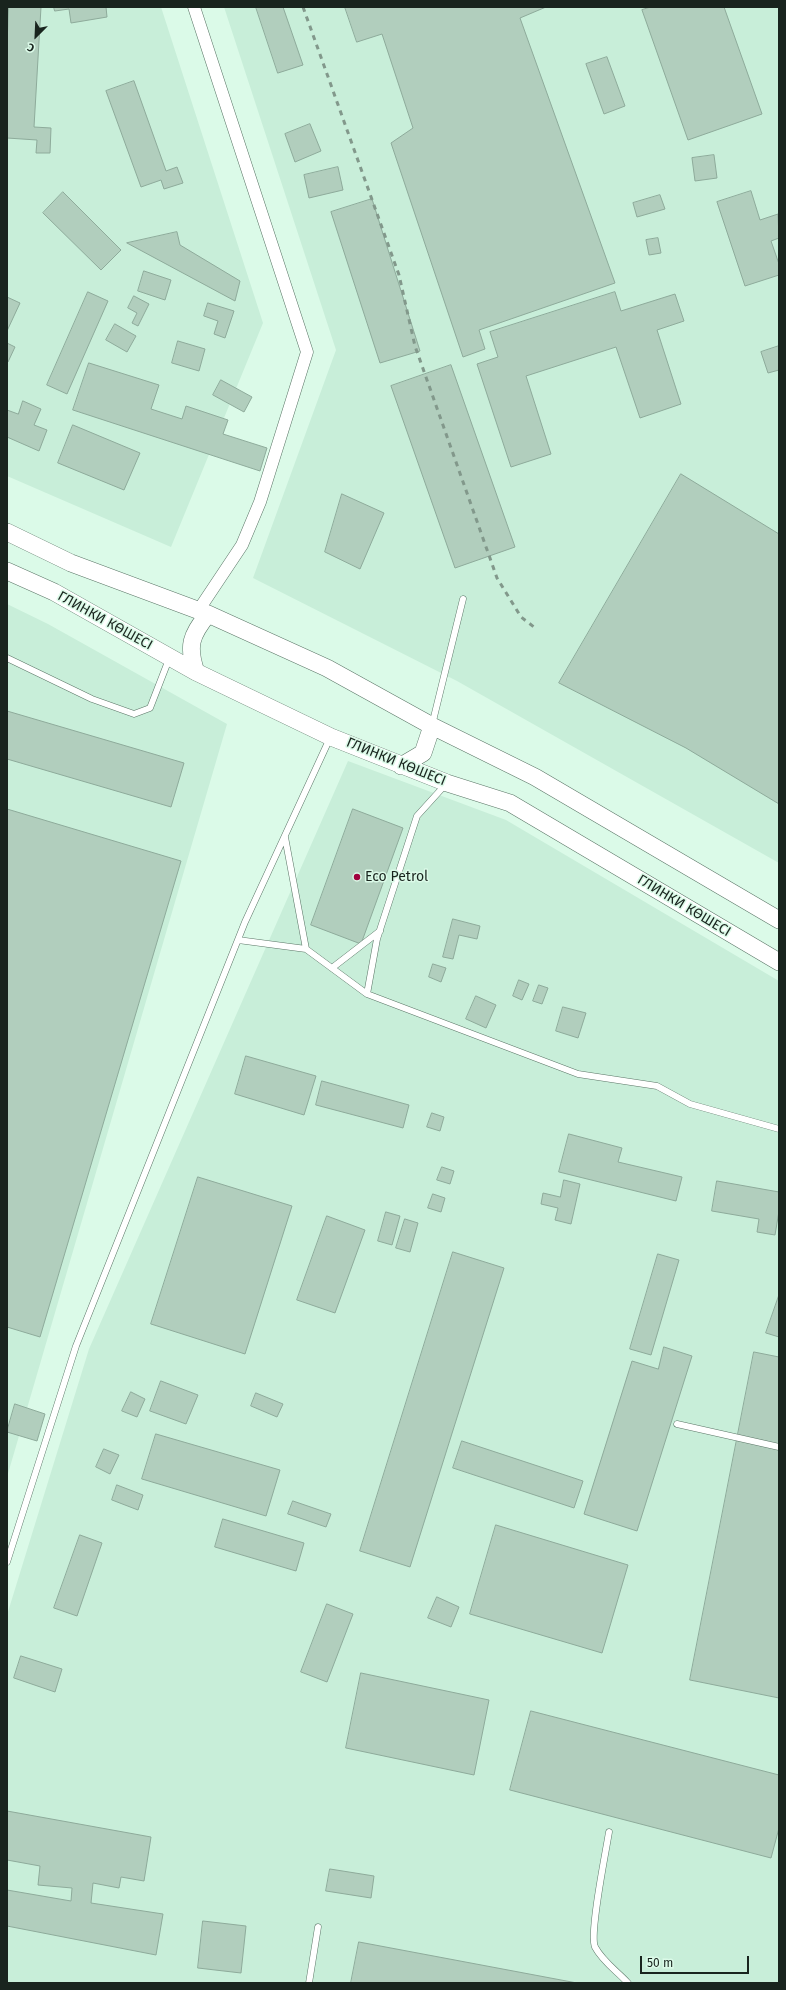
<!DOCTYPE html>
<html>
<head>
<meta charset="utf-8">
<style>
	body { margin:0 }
	#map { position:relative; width:786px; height:1990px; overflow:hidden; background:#dbfae8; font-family:"Fira Sans",sans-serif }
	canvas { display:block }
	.frame { position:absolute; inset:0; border:8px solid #19241e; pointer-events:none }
	.north { position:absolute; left:16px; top:16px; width:40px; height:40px; -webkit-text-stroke:3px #dbfae8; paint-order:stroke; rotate:204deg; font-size:11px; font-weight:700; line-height:16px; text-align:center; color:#19241e }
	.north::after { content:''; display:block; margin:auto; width:14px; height:18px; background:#19241e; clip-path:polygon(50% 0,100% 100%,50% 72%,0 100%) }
	.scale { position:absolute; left:640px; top:1956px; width:109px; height:18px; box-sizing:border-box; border:2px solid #19241e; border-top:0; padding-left:5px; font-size:12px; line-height:14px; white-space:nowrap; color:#19241e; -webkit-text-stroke:3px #dbfae8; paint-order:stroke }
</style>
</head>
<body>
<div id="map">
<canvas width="786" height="1990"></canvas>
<div class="frame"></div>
<div class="north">С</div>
<div class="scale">50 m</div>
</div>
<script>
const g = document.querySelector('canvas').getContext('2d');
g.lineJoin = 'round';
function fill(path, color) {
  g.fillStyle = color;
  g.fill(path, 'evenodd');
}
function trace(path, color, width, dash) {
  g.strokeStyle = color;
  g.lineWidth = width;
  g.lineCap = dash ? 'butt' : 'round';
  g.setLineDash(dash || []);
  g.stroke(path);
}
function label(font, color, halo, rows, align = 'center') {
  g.font = font + ' "Fira Sans",sans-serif';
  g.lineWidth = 3;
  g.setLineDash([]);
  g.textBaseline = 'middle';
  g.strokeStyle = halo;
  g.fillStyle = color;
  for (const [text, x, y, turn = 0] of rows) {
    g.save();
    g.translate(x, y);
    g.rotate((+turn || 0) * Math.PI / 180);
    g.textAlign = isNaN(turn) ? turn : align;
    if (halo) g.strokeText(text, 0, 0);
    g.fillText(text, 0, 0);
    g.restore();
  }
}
fill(new Path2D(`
	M7 7H161L263 323 171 547 7 476Z
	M224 7H779V863L457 681 253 578 336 350Z
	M7 604 48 624 227 724 7 1477Z
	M348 761 506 820 779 981V1983H7V1615L89 1349Z`), '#c8eed9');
const building = new Path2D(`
	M9 7H41L34 127 51 128 50 153H36L37 140 7 138V44Z
	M54 7H106L107 17 71 23 69 9 55 11Z
	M256 7H283L303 65 278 73Z
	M345 7H546L520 18 615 283 479 330 485 349 463 357 391 143 413 128 382 34 357 42Z
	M651 7H724L762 114 688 140 642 10Z
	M607 57 625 106 604 114 586 64Z
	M134 81 166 171 177 167 183 183 164 189 161 180 141 187 106 91Z
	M310 124 321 151 295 162 285 134Z
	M714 155 717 178 695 181 692 158Z
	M338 167 343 190 309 198 304 175Z
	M751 191 760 220 778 214 779 238 771 241 779 264V275L745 286 717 202Z
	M63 192 121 250 101 270 43 213Z
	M660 195 665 209 637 217 633 203Z
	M372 199 420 351 380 363 331 212Z
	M177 232 180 245 240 281 235 301 127 243Z
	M658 238 661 253 649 255 646 240Z
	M144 271 171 280 165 300 138 291Z
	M88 292 108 301 67 394 47 385Z
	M615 292 621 311 675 294 684 321 657 330 681 404 640 418 616 347 526 376 551 454 511 467 477 364 498 357 490 332Z
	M134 296 149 304 138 326 132 323 137 313 128 308Z
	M7 297 20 303 7 331Z
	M208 303 234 311 225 338 214 334 218 321 204 316Z
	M115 324 136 336 127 352 106 340Z
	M178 341 205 349 199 371 172 363Z
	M7 343 15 347 8 362H7Z
	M779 346V370L768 373 761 352Z
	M89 363 159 385 151 409 182 419 186 406 228 420 223 434 267 448 260 471 73 410Z
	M451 365 515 547 455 568 391 386Z
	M221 380 252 397 244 412 213 395Z
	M23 401 41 409 34 425 47 430 39 451 7 437V410L18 414Z
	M73 425 140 453 124 490 58 463Z
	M681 474 779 534V804L686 748 559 683Z
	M342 494 384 513 360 569 325 552Z
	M7 711 184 763 171 807 7 759Z
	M7 809 181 861 40 1337 7 1327Z
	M353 809 403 828 361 944 311 925Z
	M453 919 480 926 477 939 459 935 453 959 443 957Z
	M433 964 446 968 441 982 429 977Z
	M519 980 529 984 522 1000 513 996Z
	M539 985 548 988 542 1004 533 1001Z
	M476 996 496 1005 486 1028 466 1019Z
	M563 1007 586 1013 578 1038 556 1031Z
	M246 1056 316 1076 304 1115 235 1094Z
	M322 1081 409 1105 403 1128 316 1105Z
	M432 1113 444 1117 440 1131 427 1127Z
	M569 1134 622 1148 618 1162 682 1177 676 1201 559 1172Z
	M442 1167 454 1171 450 1184 437 1180Z
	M198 1177 292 1206 245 1354 151 1324Z
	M564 1180 580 1184 571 1224 555 1220 558 1208 541 1204 543 1193 560 1197Z
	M717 1181 779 1192V1211L775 1235 757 1232 759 1219 712 1211Z
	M433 1194 445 1198 441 1212 428 1208Z
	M386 1212 400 1216 392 1245 378 1241Z
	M327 1216 365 1230 335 1313 297 1300Z
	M405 1219 418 1223 410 1252 396 1248Z
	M453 1252 504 1268 410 1567 360 1551Z
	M658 1254 679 1260 651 1355 630 1349Z
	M779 1295V1337L766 1333Z
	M664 1347 692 1356 637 1531 584 1514 632 1361 658 1369Z
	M754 1352 779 1357V1698L690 1680Z
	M161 1381 198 1395 186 1424 150 1411Z
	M131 1392 145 1399 137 1417 122 1411Z
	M256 1393 283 1404 277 1417 251 1406Z
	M15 1404 45 1414 37 1441 7 1432Z
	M156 1434 280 1470 266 1516 142 1479Z
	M462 1441 583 1481 574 1508 453 1468Z
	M104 1449 119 1455 110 1474 96 1467Z
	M117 1485 143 1495 138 1510 112 1500Z
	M293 1501 331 1514 326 1527 288 1514Z
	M223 1519 304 1543 296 1571 215 1547Z
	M496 1525 628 1565 602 1653 470 1614Z
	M80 1535 102 1543 77 1616 54 1608Z
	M437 1597 459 1607 451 1627 428 1618Z
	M327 1604 353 1614 327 1682 301 1672Z
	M21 1656 62 1669 55 1692 14 1678Z
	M361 1673 489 1700 474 1775 346 1748Z
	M531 1711 779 1775V1828L771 1858 510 1790Z
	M7 1811 151 1837 144 1881 121 1877 119 1888 93 1883 91 1903 163 1914 156 1955 7 1926V1890L71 1901 72 1888 38 1885 40 1866 7 1860Z
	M330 1869 374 1876 371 1898 326 1891Z
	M203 1921 246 1926 241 1973 198 1968Z
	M359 1942 577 1983H351Z`);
fill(building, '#b1cebd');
trace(building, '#8eab9b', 1);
const lane = new Path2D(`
	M7 658 92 699 134 714 150 708 169 659
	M432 725 463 599
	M285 837 306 949
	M238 940 306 949 367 994 578 1074 657 1086 690 1104 779 1129
	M332 968 380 931
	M367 994 377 939 417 816 446 784
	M677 1424 779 1447
	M7 1562 76 1346 245 922 330 738
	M609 1832C606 1851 589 1934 595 1947 603 1962 617 1971 628 1983
	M309 1983 318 1927`);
const street = new Path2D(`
	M194 7 307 352 260 502 242 545 198 611`);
const secondary = new Path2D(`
	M7 532 71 563 208 614 327 668 432 726 535 777 779 920
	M7 571 54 592 196 672 331 737 447 783 510 803 779 962
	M196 672C187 646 191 635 208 614
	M401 766 423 753 432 726`);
trace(lane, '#5b7667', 7);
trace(street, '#5b7667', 13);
trace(secondary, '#5b7667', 18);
trace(lane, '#fff', 6);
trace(street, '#fff', 12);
trace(secondary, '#fff', 17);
trace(new Path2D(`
	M303 7 399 275 415 346 497 578 521 617 534 627`), '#82988b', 3, [5, 5]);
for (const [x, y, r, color] of [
	[357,877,4,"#a0013d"]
]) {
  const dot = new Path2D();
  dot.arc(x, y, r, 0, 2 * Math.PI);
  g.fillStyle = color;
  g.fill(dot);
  trace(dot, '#dbfae8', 1.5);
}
label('14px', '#19241e', '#dbfae8', [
	["ГЛИНКИ КӨШЕСІ",105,621,29],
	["ГЛИНКИ КӨШЕСІ",396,762,22],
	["ГЛИНКИ КӨШЕСІ",684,906,31]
]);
label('14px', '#19241e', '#dbfae8', [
	["Eco Petrol",365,877]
], 'left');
</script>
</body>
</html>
